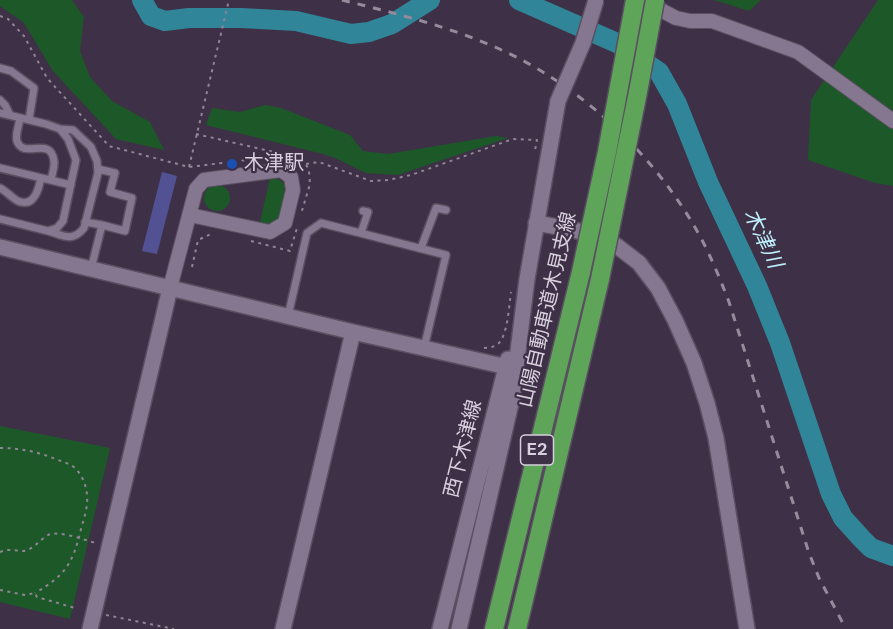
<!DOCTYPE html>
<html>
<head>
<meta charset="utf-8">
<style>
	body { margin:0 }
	canvas { display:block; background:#3e3046 }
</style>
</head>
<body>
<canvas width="893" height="629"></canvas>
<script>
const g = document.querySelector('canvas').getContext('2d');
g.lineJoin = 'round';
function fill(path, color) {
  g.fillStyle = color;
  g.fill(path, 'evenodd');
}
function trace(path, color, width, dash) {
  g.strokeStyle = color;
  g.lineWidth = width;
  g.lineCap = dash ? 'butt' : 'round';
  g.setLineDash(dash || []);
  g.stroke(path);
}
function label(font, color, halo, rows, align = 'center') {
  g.font = font + ' "DM Sans","Noto Sans JP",sans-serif';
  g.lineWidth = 4.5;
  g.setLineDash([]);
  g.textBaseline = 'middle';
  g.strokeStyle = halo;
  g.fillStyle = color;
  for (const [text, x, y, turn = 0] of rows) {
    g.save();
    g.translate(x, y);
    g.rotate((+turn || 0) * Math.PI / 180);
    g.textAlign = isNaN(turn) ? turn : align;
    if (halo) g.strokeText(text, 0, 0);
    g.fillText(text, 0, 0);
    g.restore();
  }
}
fill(new Path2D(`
	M0 0H72L84 17 80 51 90 77 112 101 150 122 164 150 116 139 53 71 24 23 0 6Z
	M714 0H761L749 11Z
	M878 0H893V186L875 183 808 160 811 100Z
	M265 105 281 108 350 135 363 151 388 154 496 136 508 138 398 175 366 173 335 158 323 154 206 125 212 108 240 112Z
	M270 178C278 178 281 180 285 186 284 197 284 220 270 223 268 224 262 223 260 222Z
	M204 198a13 13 0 1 1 26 0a13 13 0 1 1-26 0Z
	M0 426 110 448 70 619 0 602Z`), '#1c5828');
trace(new Path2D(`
	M142 0 151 16 165 21 189 18H241L296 21 351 34 369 32 392 24 430 0
	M519 0 617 43 659 72 677 104 708 182 757 286 780 343 831 494 843 518 862 539 871 548 893 556`), '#318599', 20);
fill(new Path2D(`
	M162 172 177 176 157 254 142 251Z`), '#525193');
const service = new Path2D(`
	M0 68 11 71 34 88 29 120
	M0 100 5 105 10 115
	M0 113 46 124 60 129 68 139 76 160 63 221 57 228 48 231 0 219
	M20 118C19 125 15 135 17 141 23 160 51 135 54 161 55 167 52 174 51 180
	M0 168 71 185
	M0 188C7 191 14 201 21 202 35 206 39 187 41 178
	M85 222 102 225
	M48 231C63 235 72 243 84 228L98 173 97 161 91 147 73 130 60 129
	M361 233 368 212 363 211
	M421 248 436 208 446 210
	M91 269 102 225 125 231 132 198 110 192 115 173 98 169
	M288 316 307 233 321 223 446 255 424 348`);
const minor = new Path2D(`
	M646 2 676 18 690 21H712L798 52 893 121
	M170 288 196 189 204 180 281 170 291 177 293 190 285 223 270 232 190 215`);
const tertiary = new Path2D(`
	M536 223 575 230 617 246 639 263 658 288 675 320 694 363 707 403 716 438 747 629
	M0 247 353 332 516 369
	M90 629 170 288
	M283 629 353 332
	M440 629 508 359
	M459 629 512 399 527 279 558 101`);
const motorway = new Path2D(`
	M494 629 581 272
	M517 629 600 279`);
trace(service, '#5a4f61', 10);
trace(minor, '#5a4f61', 16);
trace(tertiary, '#5a4f61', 18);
trace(motorway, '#5a4f61', 21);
trace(new Path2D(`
	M0 16 8 19 24 36 47 78 109 146 189 167 288 155 306 164 309 171 310 184 301 214
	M196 134 287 155
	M306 164 319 162 371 181 388 180 411 175 513 139 537 140 535 150
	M189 167 229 0
	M251 241 290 251 297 228
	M192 267 198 240 213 233
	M484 348C489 348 494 347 498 344 508 335 509 305 511 292
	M0 448C21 448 39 452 58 460 64 462 70 464 75 468 82 475 87 486 87 497 88 507 84 518 81 529 73 563 66 575 35 593
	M0 552C12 547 20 553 28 550 36 546 41 539 48 535 59 530 84 540 96 543
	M0 590 25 595 35 593 37 597 75 608
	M106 615 174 629`), '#908596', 2, [3, 4.5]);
trace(service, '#867790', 7);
trace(minor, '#867790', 14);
trace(tertiary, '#867790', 15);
trace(motorway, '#5ea55a', 18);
trace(new Path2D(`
	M342 0C402 15 464 30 520 59 590 96 652 155 693 224 708 249 719 276 729 302L809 553 819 578 846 629`), '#968b9c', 3, [8, 8]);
const tertiaryBridge = new Path2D(`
	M558 101 583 43 596 0`);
const motorwayBridge = new Path2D(`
	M581 272 607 152 635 0
	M600 279 638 92 655 0`);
trace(tertiaryBridge, '#5a4f61', 18, []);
trace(motorwayBridge, '#5a4f61', 21, []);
trace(tertiaryBridge, '#867790', 15);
trace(motorwayBridge, '#5ea55a', 18);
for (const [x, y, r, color] of [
	[232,164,6,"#1a4fb4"]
]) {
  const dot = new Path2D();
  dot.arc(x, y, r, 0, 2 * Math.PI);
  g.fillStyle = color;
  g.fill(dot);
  trace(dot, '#3e3046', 2);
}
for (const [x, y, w] of [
	[537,450,33]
]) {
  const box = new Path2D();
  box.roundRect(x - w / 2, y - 15, w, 30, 4.5);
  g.fillStyle = '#3e3046';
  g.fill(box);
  trace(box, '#d7cfdd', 1.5);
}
label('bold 18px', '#d7cfdd', null, [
	["E2",537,450]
]);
label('20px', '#d7cfdd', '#3e3046', [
	["木津駅",244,164]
], 'left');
label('20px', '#d7cfdd', '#3e3046', [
	["山陽自動車道木見支線",548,310,-77],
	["西下木津線",464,449,-76]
]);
label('italic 21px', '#bdeefc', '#3e3046', [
	["木津川",762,239,65]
]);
</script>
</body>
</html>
